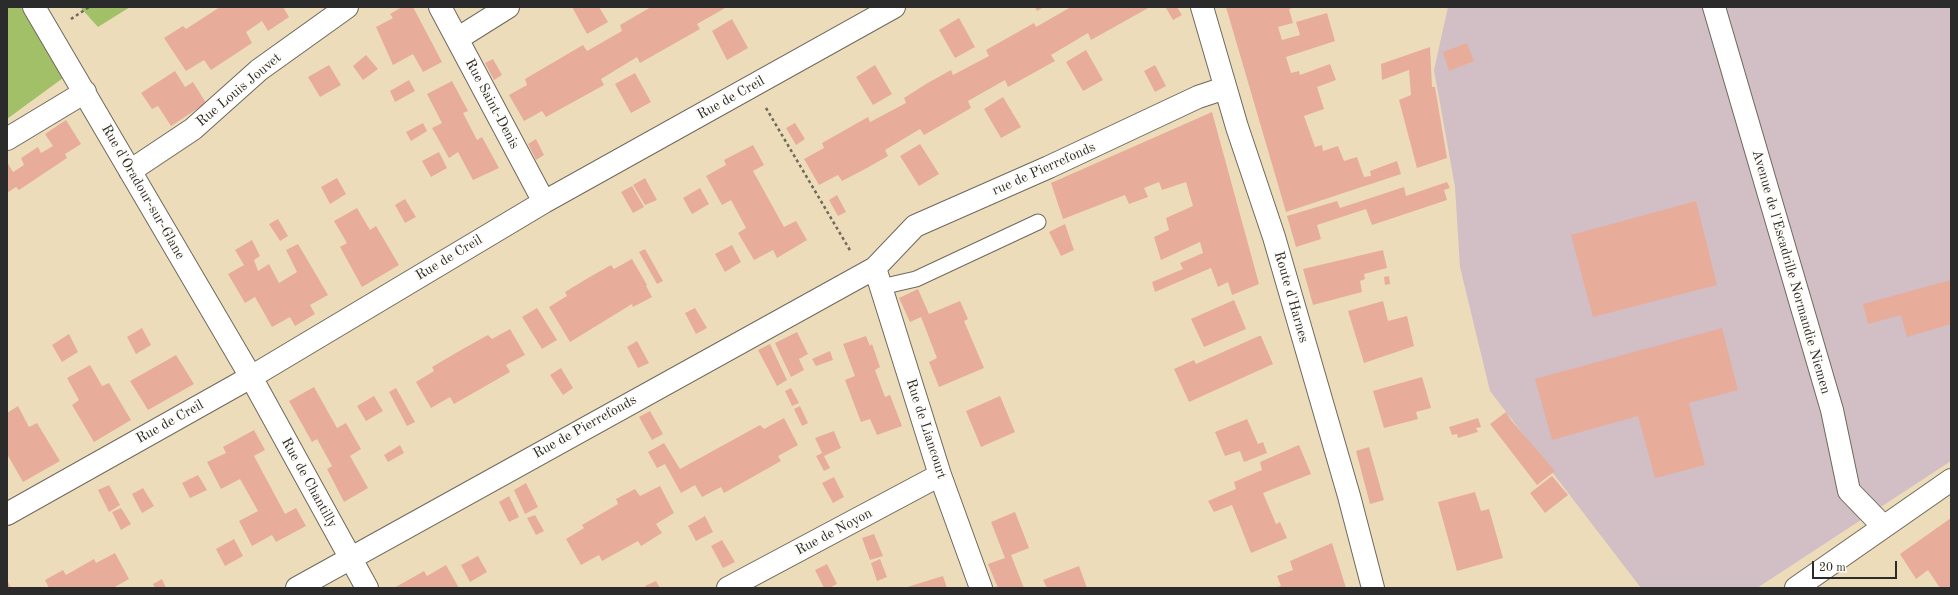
<!DOCTYPE html>
<html>
<head>
<meta charset="utf-8">
<style>
	body { margin:0 }
	#map { position:relative; width:1958px; height:595px; overflow:hidden; background:#eddcba; font-family:"Old Standard TT",serif }
	canvas { display:block }
	.frame { position:absolute; inset:0; border:8px solid #2b2b2b; pointer-events:none }
	.scale { position:absolute; left:1812px; top:561px; width:85px; height:18px; box-sizing:border-box; border:2px solid #2b2b2b; border-top:0; padding-left:5px; font-size:12px; line-height:14px; white-space:nowrap; color:#2b2b2b; -webkit-text-stroke:3px #fdfcf7; paint-order:stroke }
</style>
</head>
<body>
<div id="map">
<canvas width="1958" height="595"></canvas>
<div class="frame"></div>
<div class="scale">20 m</div>
</div>
<script>
const g = document.querySelector('canvas').getContext('2d');
g.lineJoin = 'round';
function fill(path, color) {
  g.fillStyle = color;
  g.fill(path, 'evenodd');
}
function trace(path, color, width, dash) {
  g.strokeStyle = color;
  g.lineWidth = width;
  g.lineCap = dash ? 'butt' : 'round';
  g.setLineDash(dash || []);
  g.stroke(path);
}
function label(font, color, halo, rows, align = 'center') {
  g.font = font + ' "Old Standard TT",serif';
  g.lineWidth = 3.5;
  g.setLineDash([]);
  g.textBaseline = 'middle';
  g.strokeStyle = halo;
  g.fillStyle = color;
  for (const [text, x, y, turn = 0] of rows) {
    g.save();
    g.translate(x, y);
    g.rotate((+turn || 0) * Math.PI / 180);
    g.textAlign = isNaN(turn) ? turn : align;
    if (halo) g.strokeText(text, 0, 0);
    g.fillText(text, 0, 0);
    g.restore();
  }
}
fill(new Path2D(`
	M1448 7H1951V461L1757 588H1641L1490 391 1460 267 1455 187 1434 70Z`), '#d2bec5');
fill(new Path2D(`
	M7 7H21L63 78 7 119Z
	M80 7H130L98 27Z`), '#a2c067');
fill(new Path2D(`
	M220 7H283L289 17 268 31 262 21 246 32 252 43 211 70 204 60 186 71 164 38 183 26 186 29Z
	M402 7H413L442 62 423 72 413 54 393 65 376 27 393 18 390 14Z
	M572 7H599L608 22 587 34Z
	M651 7H727L697 24 700 29 640 63 637 57 601 79 604 85 546 117 542 111 524 121 509 95 527 85 525 79 583 45 587 51 622 31 620 25Z
	M1035 7H1044L1037 11Z
	M1071 7H1150L1091 40 1088 33 1051 55 1055 61 1008 87 1005 80 968 101 971 108 924 135 920 129 885 150 888 156 865 169 842 181 838 175 819 185 804 159 824 148 822 143 868 117 870 122 906 103 904 98 926 84 951 70 953 75 989 56 986 50 1034 23 1036 27Z
	M1168 7H1177L1182 15 1173 20 1166 8Z
	M1226 7H1296L1289 9 1293 23 1278 27 1282 40 1300 35 1296 22 1327 13 1335 41 1286 57 1291 73 1299 71 1300 75 1330 64 1336 80 1317 87 1324 109 1304 116 1315 147 1322 145 1323 151 1338 146 1344 161 1357 157 1364 177 1371 176 1370 171 1397 161 1401 174 1286 212Z
	M959 18 975 47 955 58 939 30Z
	M732 19 748 48 727 60 712 31Z
	M1467 43 1474 61 1449 71 1443 52Z
	M1430 47 1432 87H1435L1447 158 1417 168 1399 100 1411 95 1409 70 1382 80 1381 64Z
	M1086 50 1103 80 1083 91 1066 62Z
	M366 55 378 69 363 80 353 66Z
	M493 59 502 75 494 80 485 63Z
	M329 65 341 85 320 97 308 77Z
	M875 65 892 94 873 105 856 77Z
	M1155 65 1166 86 1155 92 1144 71Z
	M175 71 185 87 193 82 206 103 171 126 158 106 152 109 141 93Z
	M635 73 651 102 631 113 615 84Z
	M409 80 415 91 395 102 390 91Z
	M452 81 468 111 463 113 477 140 482 137 499 168 473 180 458 152 449 158 432 128 442 123 427 94Z
	M1003 97 1021 127 1001 138 984 109Z
	M1212 112 1259 284 1232 295 1228 282 1218 287 1211 268 1155 292 1152 282 1183 269 1180 263 1203 253 1200 242 1161 260 1154 237 1169 230 1166 218 1193 206 1186 182 1162 190 1159 182 1144 188 1148 197 1129 204 1125 195 1063 219 1051 183Z
	M66 120 81 144 65 154 67 158 19 190 16 187 7 193V162L13 172 24 165 21 158 38 147 41 153 53 146 45 134Z
	M423 123 427 131 411 141 406 132Z
	M795 123 805 139 796 145 786 128Z
	M536 139 544 155 536 160 528 144Z
	M920 144 939 174 919 186 900 156Z
	M753 145 764 165 753 171 784 227 796 221 807 240 777 258 773 250 754 260 738 233 746 228 731 200 722 205 706 176 726 165 724 160Z
	M439 152 447 168 431 177 422 161Z
	M337 178 346 194 330 204 321 187Z
	M645 178 657 200 645 205 633 185Z
	M1447 182 1450 188 1444 190 1447 200 1372 225 1366 209 1317 225 1321 239 1296 247 1287 216 1337 201 1340 208 1404 187 1406 196Z
	M632 186 644 207 633 213 621 192Z
	M700 188 709 204 692 214 683 198Z
	M837 195 846 212 838 216 829 200Z
	M405 199 416 217 405 223 395 205Z
	M1696 201 1717 285 1593 317 1571 235Z
	M357 208 370 230 376 226 399 265 362 287 340 247 347 243 334 221Z
	M278 219 288 236 280 241 269 224Z
	M1065 224 1074 250 1061 256 1049 232Z
	M252 240 260 256 254 260 258 271 269 264 279 283 297 272 286 250 298 244 328 295 310 305 315 314 295 326 290 317 272 327 255 297 245 303 228 274 244 265 235 250Z
	M732 245 741 262 725 272 715 254Z
	M645 249 663 281 657 284 639 252Z
	M1383 250 1387 268 1364 274 1365 279 1360 281 1362 292 1313 305 1303 269Z
	M632 259 647 285 646 286 652 297 633 307 632 304 570 342 549 307 567 296 565 292 588 278 611 265 614 269Z
	M1389 276 1390 284 1385 285 1384 277Z
	M1951 280V324L1907 337 1901 315 1868 324 1863 304Z
	M918 289 929 314 960 301 968 319 964 321 984 368 939 387 929 362 937 358 921 317 910 322 899 298Z
	M1234 300 1246 329 1204 347 1191 319Z
	M1383 301 1388 321 1407 316 1414 346 1364 363 1348 311Z
	M537 308 557 340 542 349 522 317Z
	M695 308 707 328 696 334 685 313Z
	M142 328 151 345 136 354 127 337Z
	M1722 328 1738 390 1689 403 1705 465 1655 478 1638 416 1552 440 1535 379Z
	M510 329 525 355 506 365 510 372 454 404 450 397 431 408 416 382 434 371 432 367 461 350 488 335 492 339Z
	M797 332 808 354 799 359 804 370 791 377 775 343Z
	M69 334 78 352 62 362 52 345Z
	M866 336 870 346 872 344 880 367 875 370 885 397 890 395 902 426 877 435 870 419 861 422 845 380 855 376 843 344Z
	M1259 336H1261L1273 364 1189 402 1174 369 1194 360 1196 364Z
	M637 341 649 363 638 368 627 347Z
	M770 344 787 380 777 386 758 350Z
	M830 351 833 360 816 366 812 359Z
	M176 355 194 384 148 410 130 381Z
	M90 365 102 386 109 383 131 420 94 442 72 405 79 400 67 378Z
	M561 368 573 388 563 395 550 375Z
	M1422 377 1431 408 1416 412 1418 419 1384 428 1373 391Z
	M314 387 337 428 346 423 361 449 350 456 368 488 344 502 327 469 332 466 317 439 312 442 289 401Z
	M396 388 415 422 407 426 389 392Z
	M791 388 799 403 792 406 785 391Z
	M374 396 383 411 366 421 357 406Z
	M1000 396 1015 432 981 447 966 411Z
	M18 406 29 427 37 423 60 461 23 482 7 454V413Z
	M800 406 808 423 802 426 794 409Z
	M650 411 663 434 652 440 639 417Z
	M1506 412 1511 420 1555 471 1537 485 1490 424Z
	M784 418 798 445 778 456 781 461 724 493 721 487 702 497 695 485 681 493 665 464 657 468 648 452 664 443 680 469 760 425 764 429Z
	M1478 418 1481 427 1476 428 1478 432 1458 438 1457 434 1452 435 1449 427Z
	M1247 419 1258 444 1263 442 1267 453 1244 462 1240 451 1225 456 1215 432Z
	M254 430 265 450 254 456 285 514 296 508 306 526 276 542 272 535 252 546 239 521 258 511 240 479 221 489 207 462 226 453 223 447Z
	M834 431 841 448 824 456 830 468 824 471 816 456 822 453 815 438Z
	M400 445 404 453 388 462 384 455Z
	M1299 445 1311 474 1263 493 1276 524 1280 522 1287 538 1251 553 1232 505 1214 512 1208 501 1236 489 1234 482 1262 470 1260 462Z
	M1369 447 1384 500 1370 504 1356 451Z
	M198 475 207 490 190 498 182 483Z
	M1552 476 1568 495 1545 513 1530 493Z
	M834 477 844 497 833 503 822 483Z
	M526 483 538 507 525 514 514 490Z
	M109 485 120 505 109 512 98 490Z
	M660 486 674 513 656 524 662 533 641 546 638 541 602 561 599 555 581 565 566 539 584 528 582 525 618 504 616 499 635 489 640 496Z
	M143 488 154 506 142 513 132 494Z
	M1475 492 1481 511 1489 509 1503 558 1457 571 1438 502Z
	M509 496 519 517 509 522 499 502Z
	M121 508 131 524 121 530 112 512Z
	M1015 512 1029 548 1011 555 1024 588H998L988 564 1005 558 991 522Z
	M535 515 544 531 536 535 527 518Z
	M705 516 713 532 696 541 688 526Z
	M1951 518V588H1940L1928 570 1916 579 1900 554Z
	M874 534 883 556 870 560 862 538Z
	M234 539 243 556 225 566 216 549Z
	M722 540 735 562 723 568 711 546Z
	M1332 543 1346 588H1275L1281 586 1277 576 1293 570 1290 561Z
	M115 553 129 579 113 588H49L45 580 63 570 66 575 94 559 96 563Z
	M478 556 487 572 470 582 461 565Z
	M880 559 887 577 877 581 871 563Z
	M827 564 837 584 829 588H824L815 570Z
	M446 565 459 588H394L424 571 427 576Z
	M1079 566 1087 588H1047L1043 580Z
	M943 576 947 588H904Z
	M162 579 166 588H155L153 584Z
	M7 580 11 588H7Z
	M656 581 660 588H646L645 586Z`), '#e7ad9a');
const service = new Path2D(`
	M881 287 916 279 1038 222`);
const minor = new Path2D(`
	M34 7 251 377 367 588
	M440 7 544 202
	M1714 7 1832 410 1849 491 1883 526
	M457 39 508 7
	M7 139 85 92
	M130 171 193 129 259 70 347 7
	M875 268 940 475 981 588
	M7 514 251 377 544 202 894 7
	M297 588 875 268 915 226 1049 167 1198 97 1225 88
	M728 588 940 475`);
const secondary = new Path2D(`
	M1202 7 1237 127 1274 237 1349 496 1373 588
	M1796 588 1951 480`);
trace(service, '#6f695d', 17);
trace(minor, '#6f695d', 24);
trace(secondary, '#6f695d', 24);
trace(new Path2D(`
	M71 19 89 7
	M766 108 851 252`), '#6f695d', 2.5, [3, 3]);
trace(service, '#fff', 15);
trace(minor, '#fff', 22);
trace(secondary, '#fff', 22);
label('14px', '#2b2b2b', '#fdfcf7', [
	["Rue Louis Jouvet",239,90,-40],
	["Rue de Creil",731,98,-29],
	["Rue Saint-Denis",492,104,62],
	["rue de Pierrefonds",1044,169,-24],
	["Rue d'Oradour-sur-Glane",143,192,60],
	["Rue de Creil",449,258,-31],
	["Avenue de l'Escadrille Normandie Niemen",1791,272,74],
	["Route d'Harnes",1291,297,74],
	["Rue de Creil",170,422,-29],
	["Rue de Pierrefonds",585,427,-29],
	["Rue de Liancourt",926,429,72],
	["Rue de Chantilly",309,483,61],
	["Rue de Noyon",834,532,-28]
]);
</script>
</body>
</html>
